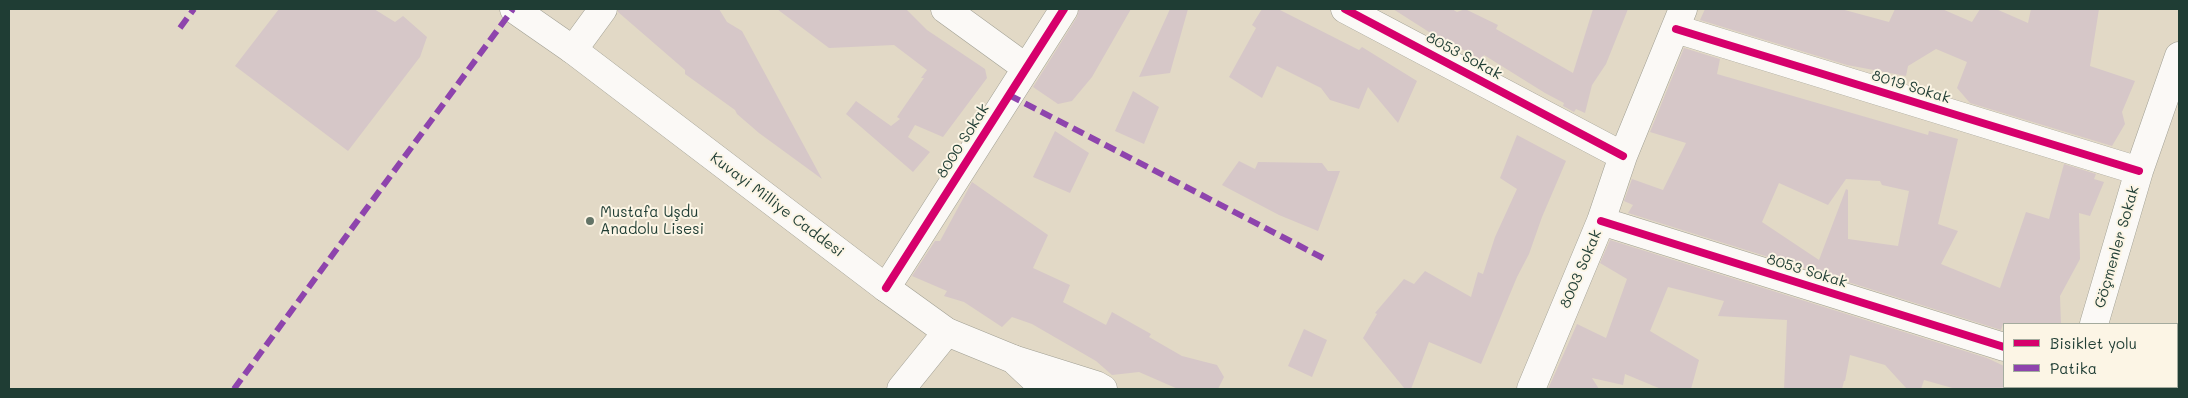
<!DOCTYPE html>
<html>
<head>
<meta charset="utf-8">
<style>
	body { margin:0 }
	#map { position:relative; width:2188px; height:398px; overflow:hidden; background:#e2d9c6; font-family:Mali,sans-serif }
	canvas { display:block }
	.frame { position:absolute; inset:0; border:10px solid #1f3d34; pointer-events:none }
	.legend { position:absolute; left:2003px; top:323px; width:175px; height:65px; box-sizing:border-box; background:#fcf5e5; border:1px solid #a4ab9e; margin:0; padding:6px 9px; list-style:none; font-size:15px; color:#1f3d34 }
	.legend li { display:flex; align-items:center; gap:10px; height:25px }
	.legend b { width:25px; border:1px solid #a4ab9e }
</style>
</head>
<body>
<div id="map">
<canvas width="2188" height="398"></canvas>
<div class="frame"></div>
<ul class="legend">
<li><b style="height:6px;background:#d6006c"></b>Bisiklet yolu</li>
<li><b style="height:6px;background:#8e44ad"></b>Patika</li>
</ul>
</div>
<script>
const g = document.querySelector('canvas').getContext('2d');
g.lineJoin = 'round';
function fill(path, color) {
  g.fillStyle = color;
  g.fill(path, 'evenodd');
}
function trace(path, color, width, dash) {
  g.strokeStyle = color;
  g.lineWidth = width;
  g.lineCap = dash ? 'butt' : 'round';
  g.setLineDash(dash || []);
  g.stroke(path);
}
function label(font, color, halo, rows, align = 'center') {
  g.font = font + ' Mali,sans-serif';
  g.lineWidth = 4;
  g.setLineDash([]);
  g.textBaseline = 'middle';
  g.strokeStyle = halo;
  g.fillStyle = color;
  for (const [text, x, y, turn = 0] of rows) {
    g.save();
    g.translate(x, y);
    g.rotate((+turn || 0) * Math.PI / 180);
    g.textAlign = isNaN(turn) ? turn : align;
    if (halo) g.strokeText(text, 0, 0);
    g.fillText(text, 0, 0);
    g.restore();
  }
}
fill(new Path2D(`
	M279 9H374L395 22 403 16 427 37 420 57 348 151 235 66Z
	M618 9H719L727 22 742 31 822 179 759 133 737 114 735 110 685 74V70L618 12Z
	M777 9H906L927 30 985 69 987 78 943 137 915 125 908 137 930 152 913 172 846 114 856 101 891 126 900 119 897 117 924 78H921L927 70 894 45 829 48Z
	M1079 9H1131L1092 77 1072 101 1058 104 1033 87 1077 17Z
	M1170 9H1188L1170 73 1139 77Z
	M1262 9H1278L1359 50 1362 47 1417 81 1398 123 1368 87 1359 109 1330 100 1321 88 1277 66 1262 98 1229 77 1256 28 1252 25Z
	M1393 9H1452L1457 12 1465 9 1498 25 1496 29 1573 73 1593 9H1628L1606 64 1592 85 1585 113 1576 109 1574 112 1563 106 1564 103 1545 93 1484 55 1481 60 1441 37 1440 39Z
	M1705 9H1841L1889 22 1895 9H1942L1972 22 1980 9H1996L2028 23 2031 9H2099L2090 66 2135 81 2122 112 2125 124 2112 146 1970 103 1957 88 1967 62 1936 49 1908 66 1906 76 1847 65 1700 20Z
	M1684 48 1720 59 1717 74 1928 135 1929 131 1958 139 1938 224 1958 231 1941 264 2000 288 2026 212 2049 219 2064 164 2096 174 2094 179 2104 182 2090 216 2079 213 2080 259 2060 296 2061 324H2003L2001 330 1628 213 1633 205 1624 201 1632 179 1663 190 1686 143 1650 132ZM1846 179 1880 181 1882 185 1909 191 1898 246 1848 239V190L1846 189 1819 260 1762 222 1779 183 1828 205Z
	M1133 91 1159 107 1144 144 1115 131Z
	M1055 131 1089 153 1070 193 1033 177Z
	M1517 135 1566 161 1542 217 1529 254 1517 277 1481 364 1429 342 1411 389H1405L1363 338 1377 314 1375 313 1404 279 1414 284 1425 271 1471 297 1478 272 1483 274 1495 237 1517 189 1500 178Z
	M1239 161 1255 169 1258 162 1322 163 1328 171H1340L1318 231 1279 215 1222 185Z
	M972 182 1048 235 1033 268 1070 285 1063 302 1106 325 1112 312 1151 334 1149 337 1182 356 1217 365 1224 377 1218 389H1178L1139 372 1112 375 1096 361 1032 324 1012 317 1002 327 964 302 944 296 947 291 912 276 935 241H940Z
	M1610 240 1987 358 2004 366V389H1956L1924 380 1921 389H1907L1885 365 1850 355 1845 381H1844L1842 389H1784L1787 320 1718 316 1724 301 1668 287 1650 331 1699 360 1691 389H1661L1625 374 1623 385 1592 378 1599 389H1548L1577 324 1606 338 1627 279 1600 263Z
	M1304 329 1327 340 1312 377 1288 366Z`), '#d6c7c8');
const street = new Path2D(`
	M945 9 1025 67
	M1345 9 1623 156
	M1676 29 2139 171
	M573 50 603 9
	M1601 221 2004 347
	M886 288 1064 9
	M2094 324 2139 171 2179 56
	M1013 359 1096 385 1103 389
	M901 389 947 332
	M1531 389 1601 221 1623 156 1683 9
	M2075 389V387`);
const secondary = new Path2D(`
	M514 9 573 50 886 288 947 332 1013 359 1045 389`);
trace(street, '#a09f93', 29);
trace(secondary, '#a09f93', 29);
trace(street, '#fbf9f6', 28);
trace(secondary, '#fbf9f6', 28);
trace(new Path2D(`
	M180 28 194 9
	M1009 95 1323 258
	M234 389 513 9`), '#8e44ad', 6, [12, 6]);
trace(new Path2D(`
	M1345 9 1623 156
	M1676 29 2139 171
	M1601 221 2004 347
	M886 288 1064 9`), '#d6006c', 8);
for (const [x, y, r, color] of [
	[590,221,5,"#637467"]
]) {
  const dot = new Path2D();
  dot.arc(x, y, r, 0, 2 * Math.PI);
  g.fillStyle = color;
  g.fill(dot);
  trace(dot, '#fcf5e5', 2);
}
label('15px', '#1f3d34', '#fcf5e5', [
	["8053 Sokak",1464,56,28],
	["8019 Sokak",1911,87,17],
	["8000 Sokak",963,141,-58],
	["Kuvayi Milliye Caddesi",777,205,37],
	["Göçmenler Sokak",2117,247,-74],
	["8003 Sokak",1581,269,-67],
	["8053 Sokak",1807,271,17]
]);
label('15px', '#1f3d34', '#fcf5e5', [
	["Mustafa Uşdu",600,212],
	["Anadolu Lisesi",600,229]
], 'left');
</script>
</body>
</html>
